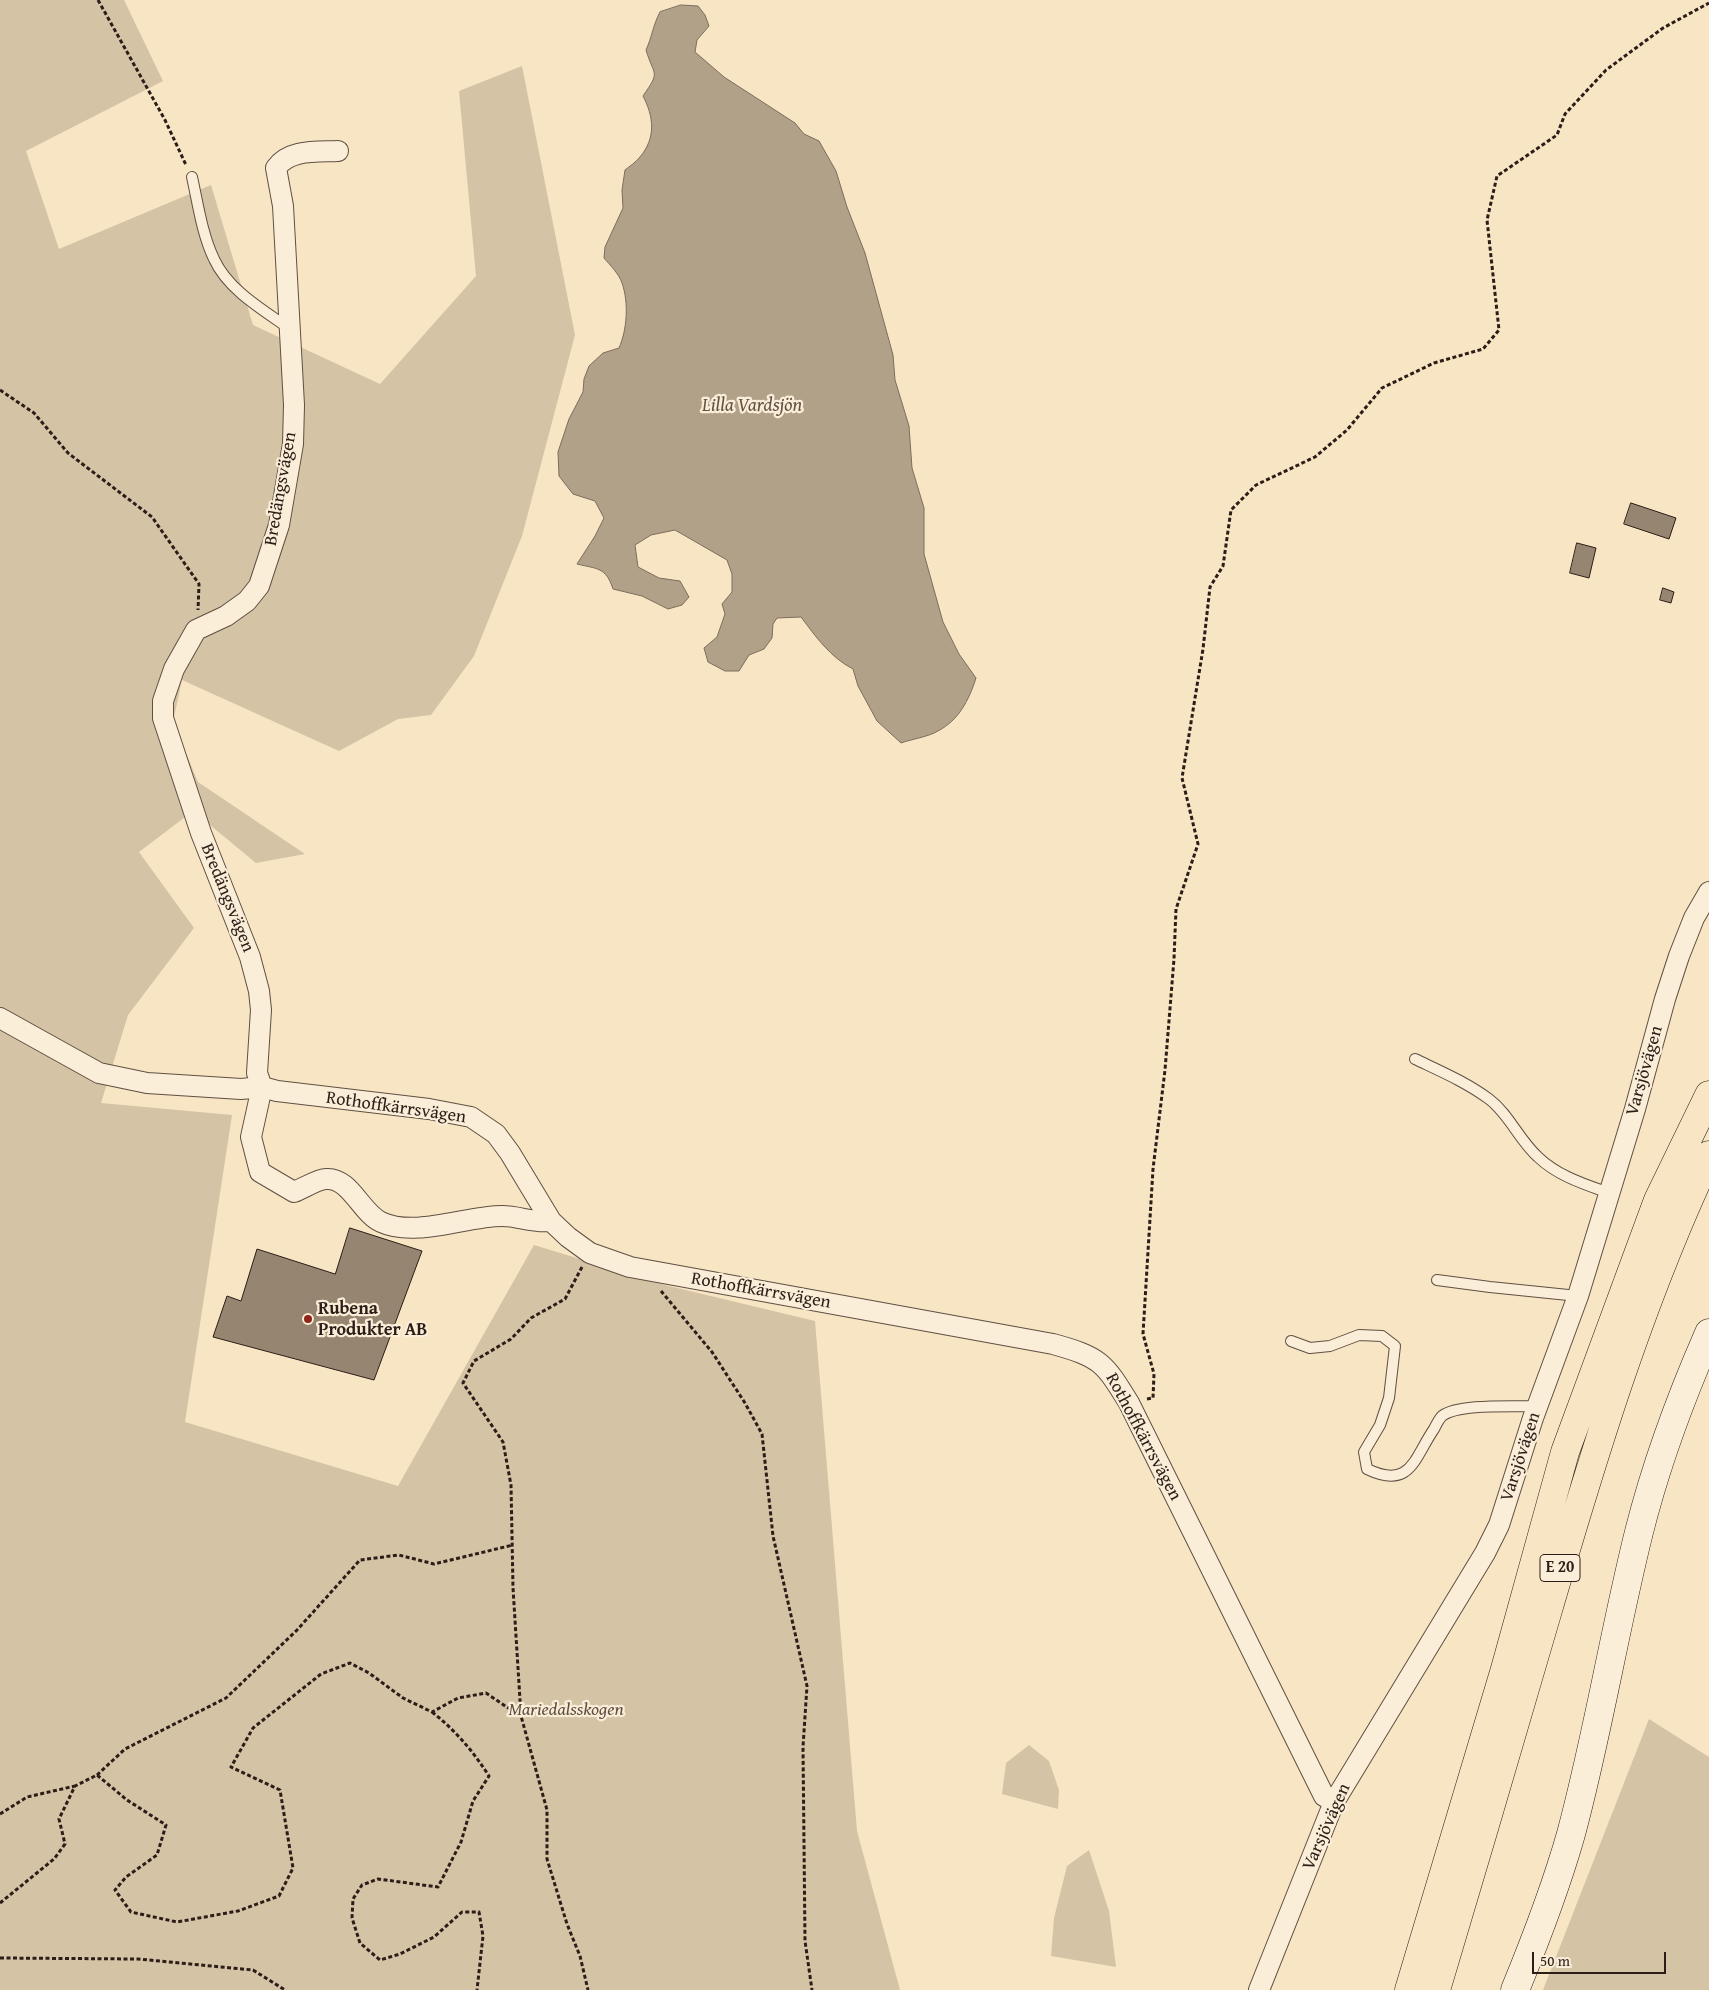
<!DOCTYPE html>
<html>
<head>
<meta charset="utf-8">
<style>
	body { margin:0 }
	#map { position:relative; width:1709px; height:1990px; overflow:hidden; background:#f7e5c3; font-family:"Gentium Book Plus",serif }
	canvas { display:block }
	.scale { position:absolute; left:1532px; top:1952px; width:134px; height:22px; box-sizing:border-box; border:2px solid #2d1d18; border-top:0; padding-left:6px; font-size:15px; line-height:18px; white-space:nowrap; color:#2d1d18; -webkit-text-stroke:4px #faeed8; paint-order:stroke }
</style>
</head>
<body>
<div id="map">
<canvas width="1709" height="1990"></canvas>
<div class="scale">50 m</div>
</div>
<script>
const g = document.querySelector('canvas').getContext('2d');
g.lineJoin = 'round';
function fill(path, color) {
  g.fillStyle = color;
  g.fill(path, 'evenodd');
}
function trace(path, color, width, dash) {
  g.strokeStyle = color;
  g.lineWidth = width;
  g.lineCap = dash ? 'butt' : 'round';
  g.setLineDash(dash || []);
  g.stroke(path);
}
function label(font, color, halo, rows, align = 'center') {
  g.font = font + ' "Gentium Book Plus",serif';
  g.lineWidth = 4.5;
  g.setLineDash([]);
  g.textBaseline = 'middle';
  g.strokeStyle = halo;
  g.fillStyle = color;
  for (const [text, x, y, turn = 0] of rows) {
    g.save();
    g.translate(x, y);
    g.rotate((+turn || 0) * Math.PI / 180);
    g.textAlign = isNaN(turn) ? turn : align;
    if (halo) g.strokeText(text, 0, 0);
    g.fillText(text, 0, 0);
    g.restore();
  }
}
fill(new Path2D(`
	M0 0H124L163 81 26 151 59 249 211 185 253 325 380 384 476 276 459 91 522 66 575 335 522 536 474 656 431 715 398 719 339 751 182 680 173 722 198 782 305 854 256 863 193 811 139 852 194 928 128 1015 101 1103 232 1115 185 1422 398 1486 534 1245 665 1285 815 1321 857 1831 900 1990H0Z
	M1649 1719 1709 1757V1990H1543Z
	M1029 1745 1049 1761 1059 1790 1058 1809 1002 1794 1006 1763Z
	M1089 1850 1109 1911 1116 1967 1051 1956 1054 1918 1067 1866Z`), '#d5c3a6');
const water = new Path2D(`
	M681 5 698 6 705 15 709 26 697 40 695 52 724 77 795 123 804 134 819 141 836 171 847 207 865 253 893 355 895 380 909 426 912 468 924 508V554L936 597 943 622 959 654 976 678C969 700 959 720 938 731 928 737 912 739 901 743L877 721 858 686 853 669C830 657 816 637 801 617L777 618 773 624 772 638 764 649 749 655 739 671H725L708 662 704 648 717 637 725 614 722 604 732 592V574L727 560 675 530 651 535 635 545 638 567 659 578 680 581 689 597 682 605 668 609 642 596 613 589C606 567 597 569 577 564L595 536 604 518 595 501 573 494 559 476 558 452 569 419 583 392 584 379 589 366 603 353 619 348C627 330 629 303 622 283 619 274 610 265 604 258L605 247 623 208 622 190 625 170C630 166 636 162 640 157 656 138 654 117 643 96 661 70 654 77 646 50 652 37 653 25 660 12Z`);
fill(water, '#b2a189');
trace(water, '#7d6c5c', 1);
const building = new Path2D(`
	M1631 503 1676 518 1669 539 1624 524Z
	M1577 543 1596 548 1589 578 1570 573Z
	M1663 588 1674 592 1671 603 1660 600Z
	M350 1228 422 1251 374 1380 213 1337 227 1296 241 1301 257 1249 335 1274Z`);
fill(building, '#968571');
trace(building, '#2d1d18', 1);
const lane = new Path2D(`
	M192 177C198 204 202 234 214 259 228 290 263 310 290 329
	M1415 1059C1440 1071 1466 1082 1489 1099 1509 1114 1519 1140 1538 1157 1558 1176 1584 1184 1609 1193
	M1437 1280 1490 1287 1578 1296
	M1291 1341 1310 1348 1330 1346 1359 1335 1382 1336 1395 1346 1389 1398 1380 1425 1364 1452 1367 1469C1411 1490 1414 1458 1434 1429 1436 1425 1439 1419 1442 1416 1459 1403 1515 1407 1537 1406`);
const street = new Path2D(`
	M338 151C317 152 289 149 276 168L283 206 294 405 293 444 279 525 259 586 247 601 226 616 196 630 174 669 163 701V718L201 833 250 957 259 991 261 1010 257 1073 262 1087 251 1137 260 1172 294 1192C302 1189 318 1179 326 1179 350 1177 361 1213 381 1222 415 1238 466 1216 502 1216 520 1216 531 1223 551 1221
	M0 1018 99 1073 147 1083 241 1089 262 1087 277 1091 429 1109 471 1117 496 1134 510 1153 551 1221 568 1237 590 1253 630 1267 1053 1344C1100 1357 1104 1362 1129 1403L1324 1796 1334 1802
	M1259 1990 1334 1802 1485 1553 1499 1525 1533 1418 1578 1296 1635 1109 1665 999 1679 956 1694 918 1709 892`);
const secondary = new Path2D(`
	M1515 1990C1536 1939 1556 1887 1571 1834 1598 1734 1614 1632 1639 1532 1656 1464 1681 1397 1709 1333`);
const highway = new Path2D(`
	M1409 1990 1505 1669 1565 1452 1658 1200 1709 1095
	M1436 1990C1473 1866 1510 1741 1546 1617 1592 1460 1639 1303 1709 1155`);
trace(lane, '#604f43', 12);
trace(street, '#604f43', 22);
trace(secondary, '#2d1d18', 29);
trace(highway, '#2d1d18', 29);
trace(new Path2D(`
	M98 0 165 120 186 165
	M0 390 34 413 68 453 152 517 199 584 198 610
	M582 1267 565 1299 531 1318 511 1339 474 1361 463 1383 503 1442 511 1485 513 1588 521 1716 547 1810V1859L567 1924 580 1956 588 1990
	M661 1291 712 1352 745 1403 762 1434 773 1536 807 1686 803 1747 805 1941 812 1990
	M1147 1399 1153 1398 1154 1374 1143 1334 1153 1169 1165 1070 1174 959 1176 909 1198 844 1182 778 1203 649 1210 587 1223 566 1231 510 1256 485 1315 457 1347 430 1382 388 1434 363 1483 349 1499 330 1487 220 1497 176 1557 135 1565 114 1606 70 1663 28 1709 3
	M432 1712C455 1730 473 1751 489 1776L473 1801 461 1842 438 1887 378 1879 362 1885 353 1899 352 1918 360 1943 380 1960 400 1954 434 1937 462 1912H479L483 1936 477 1990
	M97 1775 125 1749 226 1698 297 1630 360 1560 399 1555 434 1564 513 1545
	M0 1814 27 1797 75 1786
	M0 1903 54 1859 65 1844 59 1819 75 1786 97 1775 127 1800 166 1825 157 1855 126 1877 115 1890 131 1912 177 1922 238 1911 279 1896 293 1868 280 1790 231 1767 253 1728 321 1674 350 1663 369 1673 403 1698 432 1712 458 1698 486 1693 520 1716
	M0 1958 138 1959 253 1970 285 1990`), '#2d1d18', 3, [4, 2.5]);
trace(lane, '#faeed8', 10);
trace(street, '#faeed8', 20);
trace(secondary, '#faeed8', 28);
trace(highway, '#f7e5c3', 28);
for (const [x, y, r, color] of [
	[308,1319,5,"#8f2418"]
]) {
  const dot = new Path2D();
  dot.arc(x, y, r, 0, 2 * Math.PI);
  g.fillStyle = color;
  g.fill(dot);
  trace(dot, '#faeed8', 2);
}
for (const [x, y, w] of [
	[1560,1568,40]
]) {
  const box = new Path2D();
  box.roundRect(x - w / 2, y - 13.5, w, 27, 4);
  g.fillStyle = '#faeed8';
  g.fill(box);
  trace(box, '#2d1d18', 1);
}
label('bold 16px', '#2d1d18', null, [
	["E 20",1560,1568]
]);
label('18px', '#2d1d18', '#faeed8', [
	["Bredängsvägen",281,489,-80],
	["Bredängsvägen",227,898,68],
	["Varsjövägen",1645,1071,-74],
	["Rothoffkärrsvägen",396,1108,8],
	["Rothoffkärrsvägen",761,1291,10],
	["Rothoffkärrsvägen",1143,1437,62],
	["Varsjövägen",1521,1457,-72],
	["Varsjövägen",1327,1827,-66]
]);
label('bold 18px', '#2d1d18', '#faeed8', [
	["Rubena",318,1309],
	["Produkter AB",318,1330]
], 'left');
label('italic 18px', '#5f4f43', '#faeed8', [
	["Mariedalsskogen",566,1710]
]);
label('italic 19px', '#625245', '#faeed8', [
	["Lilla Vardsjön",752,406]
]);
</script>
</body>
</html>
